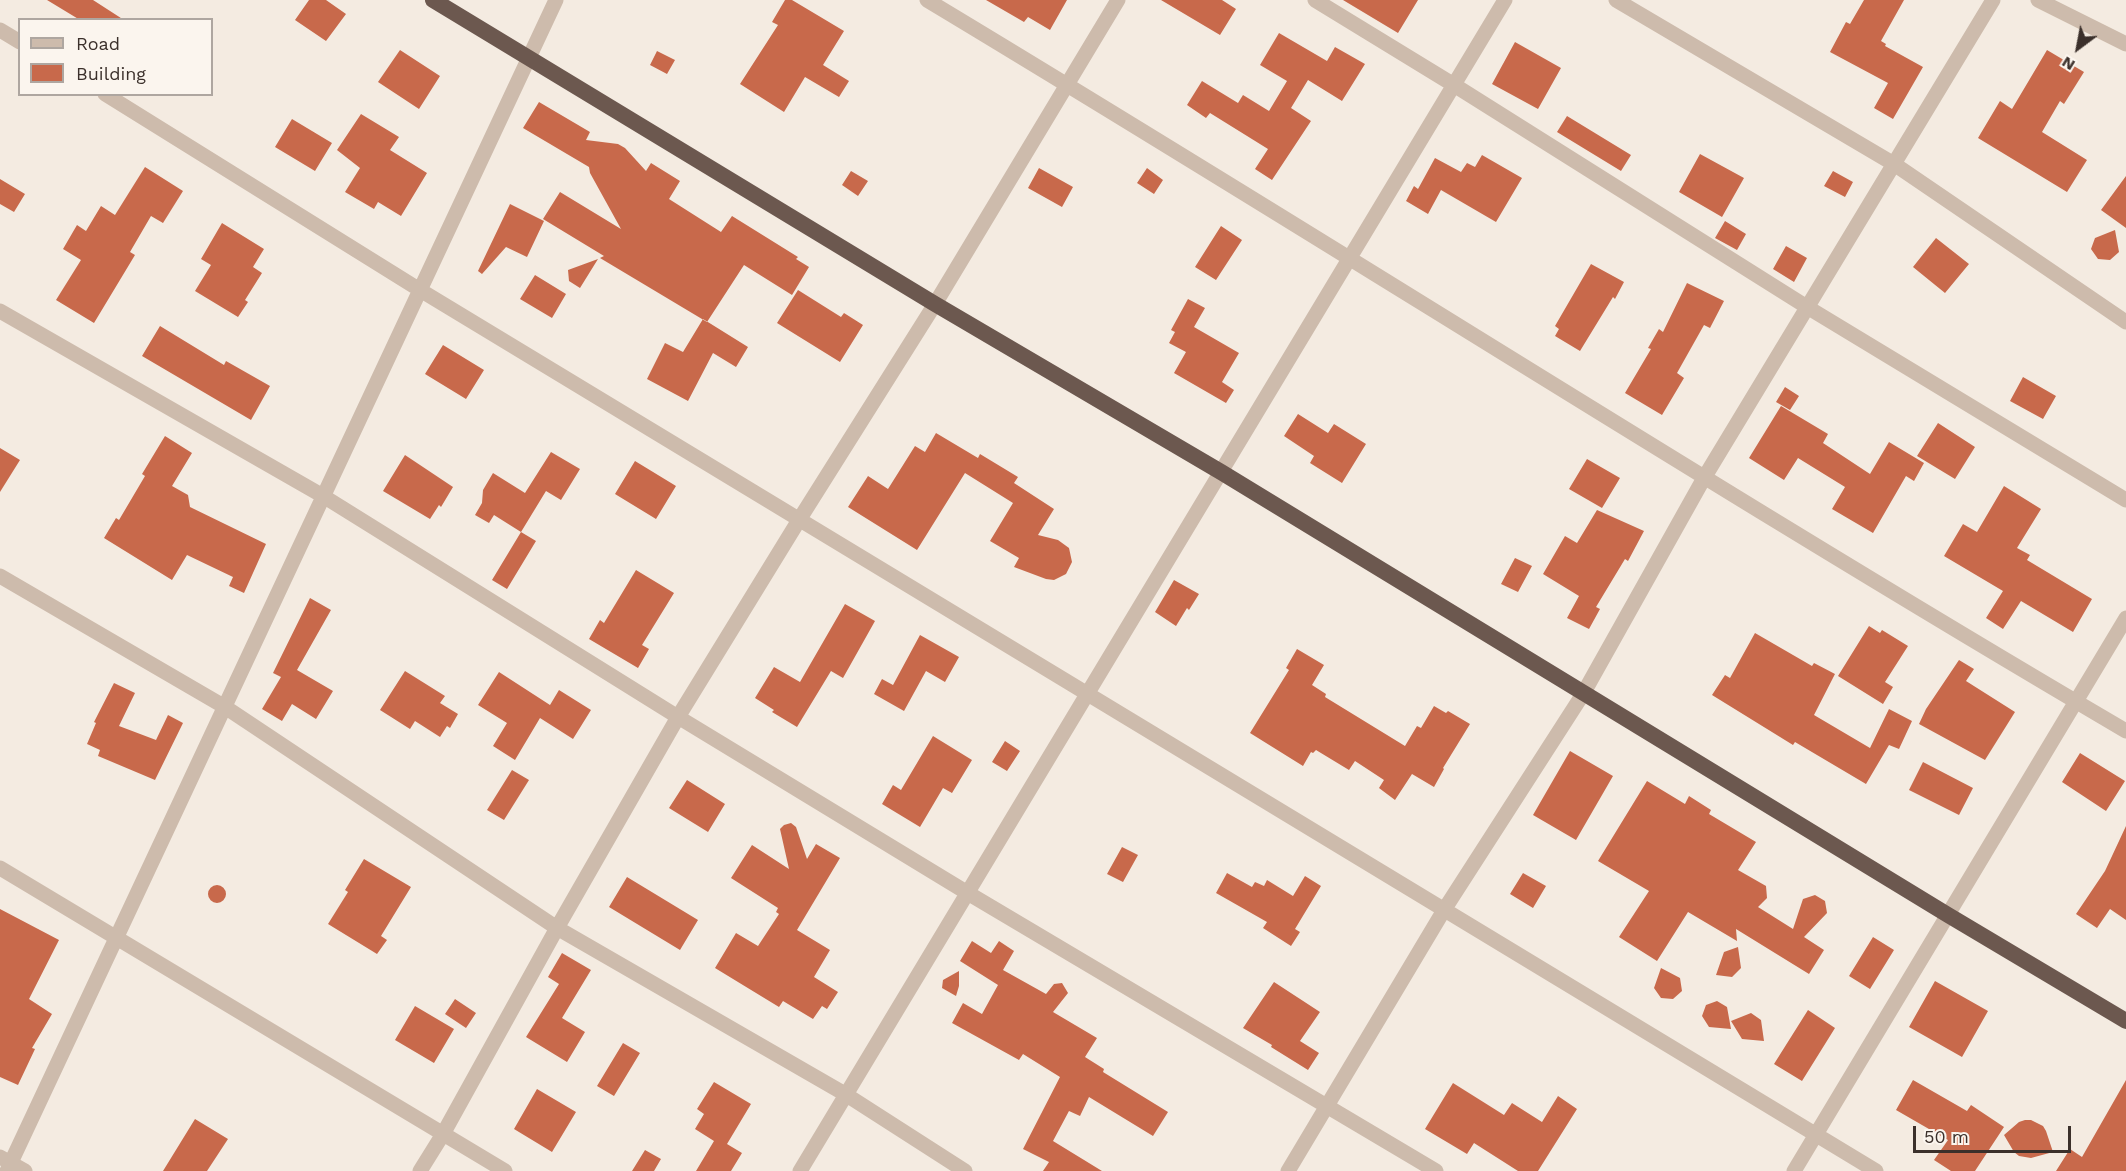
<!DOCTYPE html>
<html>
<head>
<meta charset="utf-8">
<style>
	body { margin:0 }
	#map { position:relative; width:2126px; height:1171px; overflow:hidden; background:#f4ebe1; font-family:"Work Sans",sans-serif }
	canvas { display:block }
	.legend { position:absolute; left:18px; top:18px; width:195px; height:78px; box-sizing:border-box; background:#fbf5ee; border:2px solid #aea6a0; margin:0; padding:8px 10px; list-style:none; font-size:18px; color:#3b302b }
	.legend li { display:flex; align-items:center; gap:12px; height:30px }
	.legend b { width:30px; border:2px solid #aea6a0 }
	.north { position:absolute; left:2048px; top:18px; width:60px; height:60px; -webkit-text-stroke:4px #fbf5ee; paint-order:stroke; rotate:212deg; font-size:16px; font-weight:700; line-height:24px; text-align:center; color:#3b302b }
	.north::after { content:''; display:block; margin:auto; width:21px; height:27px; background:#3b302b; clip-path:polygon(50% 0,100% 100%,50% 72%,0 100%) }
	.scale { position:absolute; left:1913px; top:1126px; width:158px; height:27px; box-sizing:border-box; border:3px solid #3b302b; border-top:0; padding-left:8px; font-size:18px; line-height:21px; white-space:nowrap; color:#3b302b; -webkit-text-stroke:4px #fbf5ee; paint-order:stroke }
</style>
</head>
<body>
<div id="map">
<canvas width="2126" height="1171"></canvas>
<ul class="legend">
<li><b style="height:8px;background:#cdbbac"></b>Road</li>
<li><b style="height:16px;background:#c8694b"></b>Building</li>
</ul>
<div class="north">N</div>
<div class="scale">50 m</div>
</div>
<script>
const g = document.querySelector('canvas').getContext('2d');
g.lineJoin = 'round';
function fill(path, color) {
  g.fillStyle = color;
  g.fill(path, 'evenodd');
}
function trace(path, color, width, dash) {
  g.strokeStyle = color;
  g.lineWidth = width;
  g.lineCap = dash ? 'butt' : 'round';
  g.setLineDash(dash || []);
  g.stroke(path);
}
fill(new Path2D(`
	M47 0H93L124 20H80Z
	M309 0H326L346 14 326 41 295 20Z
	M785 0H792L844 31 823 65 849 81 839 97 805 77 784 112 740 84 778 25 772 22Z
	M986 0H1067L1050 30 1028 17 1024 22Z
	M1161 0H1222L1236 9 1220 35Z
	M1343 0H1418L1398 33Z
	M1864 0H1904L1881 41 1886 44 1885 46 1923 67 1893 119 1874 108 1888 83 1830 52 1846 22 1850 24Z
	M1279 33 1327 61 1335 47 1365 64 1342 101 1308 80 1291 108 1311 121 1272 180 1255 169 1268 149 1210 113 1206 118 1187 105 1202 81 1238 103 1243 95 1269 111 1287 81 1260 65Z
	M1515 42 1561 68 1538 109 1492 84Z
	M400 50 440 76 419 109 378 82Z
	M2047 50 2084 72 2064 104 2060 101 2042 132 2087 160 2067 192 1978 138 2000 101 2012 109Z
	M657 51 675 60 667 74 650 65Z
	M539 102 590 132 586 140 618 144 625 148 646 171 651 163 680 181 669 199 721 232 732 216 798 257 796 259 809 267 792 295 744 265 707 322 600 258 604 256 543 219 560 192 621 229 590 173 589 167 523 128Z
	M361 114 399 137 390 150 427 173 401 216 378 202 374 209 345 192 360 168 337 150Z
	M1567 116 1631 155 1621 171 1557 132Z
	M292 119 332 143 315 171 275 147Z
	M1700 154 1744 178 1722 217 1679 192Z
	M1482 155 1522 178 1496 222 1441 190 1428 214 1406 201 1414 186 1418 189 1435 158 1461 172 1467 163 1475 167Z
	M145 167 183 191 163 223 151 216 130 252 135 255 94 323 56 300 81 260 63 249 77 225 86 231 101 206 115 215Z
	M1039 168 1073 187 1062 207 1028 188Z
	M1147 168 1163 180 1154 194 1137 183Z
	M851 171 868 181 858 196 842 185Z
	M1833 171 1853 182 1845 197 1824 186Z
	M2126 176V228L2101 210Z
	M0 179 25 194 14 212 0 204Z
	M510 204 544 221 527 257 506 247 482 274 478 271Z
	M1725 221 1746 234 1737 250 1715 238Z
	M222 223 264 249 253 267 262 273 245 300 248 302 238 317 195 291 211 265 201 259Z
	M1221 226 1242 240 1216 280 1195 267Z
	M2115 230 2119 252 2110 260 2098 259 2091 249 2095 238Z
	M1936 238 1969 264 1945 293 1913 267Z
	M1786 246 1807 258 1794 282 1773 269Z
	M598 259 580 288 569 281 568 270Z
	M1591 264 1624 282 1615 299 1613 297 1580 351 1555 336 1559 329 1555 326Z
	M535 275 566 294 552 318 520 299Z
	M1687 283 1724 301 1710 328 1704 325 1677 373 1684 378 1662 415 1625 393 1651 349 1648 348 1659 329 1663 332Z
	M798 290 841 317 844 313 863 325 840 362 777 323Z
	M1188 299 1205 308 1194 327 1239 353 1222 382 1234 390 1226 403 1174 373 1186 352 1169 343 1175 332 1171 330Z
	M703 319 748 347 736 367 713 353 688 401 647 379 665 343 683 352Z
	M160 326 224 365 226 361 270 386 251 420 142 356Z
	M443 345 484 370 466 399 425 374Z
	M2023 377 2056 396 2043 419 2010 401Z
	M1785 387 1799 396 1790 410 1776 402Z
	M1781 406 1828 434 1823 443 1870 474 1889 442 1924 463 1914 481 1906 476 1873 533 1832 509 1845 487 1798 458 1784 480 1749 458Z
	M1298 414 1328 433 1334 424 1366 444 1342 483 1310 463 1314 456 1284 436Z
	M1938 423 1975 447 1955 479 1917 456Z
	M936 433 978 458 980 454 1018 477 1014 483 1054 509 1038 535 1058 540 1069 548 1072 562 1066 574 1054 580 1046 579 1014 567 1019 558 990 541 1013 503 965 473 917 550 848 507 868 476 888 489 915 446 925 452Z
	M165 436 192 453 172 486 188 495 190 507 266 544 244 593 229 586 233 577 187 555 172 580 104 538 116 518 119 520 145 476 142 474Z
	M0 448 20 460 0 492Z
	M551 452 580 469 561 500 546 491 521 532 536 541 507 589 492 580 521 532 494 515 489 523 475 515 482 503 483 490 493 473 525 493Z
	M405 455 453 487 441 507 439 505 430 519 383 491Z
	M1587 459 1620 478 1602 508 1569 489Z
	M635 461 676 486 656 519 615 494Z
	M2004 486 2041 509 2017 548 2030 555 2027 560 2092 599 2073 632 2021 601 2003 629 1986 618 2003 591 1944 556 1963 524 1977 532Z
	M1597 510 1644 531 1628 561 1625 559 1596 607 1600 609 1589 629 1567 618 1579 596 1543 574 1565 536 1577 543Z
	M1515 558 1532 566 1518 592 1501 584Z
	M636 570 674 593 642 645 649 649 638 668 589 639 600 620 604 623Z
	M1174 580 1199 594 1189 610 1187 608 1176 626 1155 612Z
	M310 598 331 610 297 670 333 691 316 719 292 704 282 721 262 709 281 677 273 673Z
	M845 604 875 621 843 678 831 671 797 727 772 712 774 710 755 698 774 667 800 682Z
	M1869 626 1880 633 1882 630 1908 646 1885 682 1893 687 1883 704 1838 676Z
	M1755 633 1812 666 1814 663 1835 674 1814 715 1870 748 1889 709 1912 721 1899 749 1889 745 1866 784 1795 742 1793 745 1712 695 1725 675 1730 678Z
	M920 635 959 657 945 682 926 671 904 711 874 694 882 679 893 685Z
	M1297 649 1324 665 1312 685 1326 694 1325 697 1405 746 1417 726 1421 728 1434 706 1446 713 1448 711 1470 724 1443 768 1444 769 1434 787 1412 774 1395 800 1379 788 1384 780 1355 761 1349 770 1316 750 1313 753 1311 752 1303 766 1250 733 1289 670 1286 668Z
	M1959 660 1974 669 1966 681 2015 712 1985 760 1919 724 1926 709Z
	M405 671 445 696 440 703 458 714 450 728 447 726 440 737 415 721 410 729 380 710Z
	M499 672 550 705 559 690 591 710 573 739 540 718 515 760 493 746 507 723 478 705Z
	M114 683 135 693 119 726 156 740 168 715 183 723 155 780 98 756 100 750 87 744 96 723 94 722Z
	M933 736 972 760 952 793 943 788 920 827 882 804 893 785 901 790Z
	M1005 741 1020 751 1007 771 992 762Z
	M1570 751 1613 776 1576 840 1533 815Z
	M2080 753 2125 781 2106 811 2062 782Z
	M1923 762 1973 788 1959 815 1909 790Z
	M512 770 529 780 504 820 487 810Z
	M687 780 725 804 708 832 669 808Z
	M1647 781 1685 804 1689 796 1711 810 1709 814 1756 842 1738 870 1766 886 1767 898 1758 907 1793 929 1803 899 1815 895 1825 901 1827 913 1804 937 1824 950 1809 974 1736 929 1737 941 1688 912 1657 961 1619 937 1649 891 1598 861Z
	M791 823 796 827 807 859 816 844 840 858 797 930 830 950 814 977 838 992 827 1009 822 1006 813 1019 783 1001 779 1007 715 968 736 933 758 946 779 914 776 912 778 908 731 878 752 845 789 869 780 829 784 825Z
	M2126 826V920L2110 909 2097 928 2076 914 2105 871Z
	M1122 847 1138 855 1123 882 1107 874Z
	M364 859 411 887 381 936 387 940 377 954 328 924 348 892 345 890Z
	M1227 873 1252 887 1255 882 1264 886 1267 880 1293 896 1305 876 1321 886 1295 929 1300 932 1291 946 1263 928 1267 922 1216 893Z
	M1523 873 1546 886 1533 908 1510 894Z
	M627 877 698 920 680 950 609 907Z
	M208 894a9 9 0 1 1 18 0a9 9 0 1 1-18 0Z
	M0 909 59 940 29 999 52 1014 32 1048 35 1049 18 1085 0 1077Z
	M1873 937 1894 950 1870 989 1849 976Z
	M972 941 991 953 999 941 1014 951 1003 970 1046 994 1054 984 1062 983 1068 993 1053 1012 1097 1038 1085 1057 1104 1069 1103 1072 1168 1112 1153 1136 1089 1097 1080 1116 1069 1111 1053 1141 1102 1171H1043L1049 1162 1023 1149 1060 1077 1023 1054 1019 1060 952 1023 963 1003 982 1014 998 985 960 961Z
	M1738 947 1741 968 1732 977 1716 975 1724 952Z
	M562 953 591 970 562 1018 585 1032 567 1062 526 1037 559 984 548 977Z
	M1661 968 1680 978 1682 991 1673 999 1661 998 1654 988Z
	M959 971V986L956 996 942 988 943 980Z
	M1935 981 1988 1011 1962 1057 1909 1027Z
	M1274 982 1320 1012 1300 1041 1319 1053 1308 1070 1271 1047 1272 1045 1243 1028Z
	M455 999 476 1013 466 1028 445 1014Z
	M1717 1001 1727 1007 1731 1029 1709 1027 1702 1016 1706 1005Z
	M415 1006 454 1029 434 1063 395 1040Z
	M1808 1010 1835 1028 1802 1081 1774 1064Z
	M1751 1013 1761 1020 1764 1041 1742 1039 1731 1021Z
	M623 1043 640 1053 614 1096 597 1086Z
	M1913 1080 1967 1111 1971 1105 2004 1127 1975 1171H1951L1934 1160 1948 1140 1896 1110Z
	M2126 1080V1171H2056L2070 1149 2082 1157Z
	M714 1082 751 1104 727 1144 742 1153 731 1171H696L714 1141 695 1129 704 1114 697 1109Z
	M1453 1083 1504 1115 1512 1103 1542 1122 1558 1096 1577 1109 1538 1171H1518L1474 1143 1467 1154 1425 1129Z
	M537 1089 576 1112 552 1152 514 1129Z
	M195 1119 228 1139 207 1171H163Z
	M2025 1120H2031L2043 1126 2046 1131 2053 1152 2031 1158 2019 1156 2014 1152 2004 1135 2019 1122Z
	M645 1150 661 1159 654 1171H632Z`), '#c8694b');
trace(new Path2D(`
	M927 0C1328 241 1722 494 2126 731
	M1315 0 1454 85 1807 307 2126 500
	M1616 0 1894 164 2126 322
	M2038 0 2126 44
	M0 30 20 42
	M105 94 420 290 1876 1171
	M0 311 323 496 678 717 966 892 1436 1171
	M0 576 225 707 557 928 845 1094 965 1171
	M0 868 505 1171
	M0 1157 25 1171
	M7 1171 556 0
	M420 1171 443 1134 557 928 678 717 799 520 935 304 1118 0
	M800 1171 1505 0
	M1288 1171 1444 910 1583 694 1704 478 1993 0
	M1794 1171 2126 618`), '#cdbbac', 15);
trace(new Path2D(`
	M433 0 935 304 1221 472 1948 915 2126 1021`), '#6c584f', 16);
</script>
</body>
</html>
